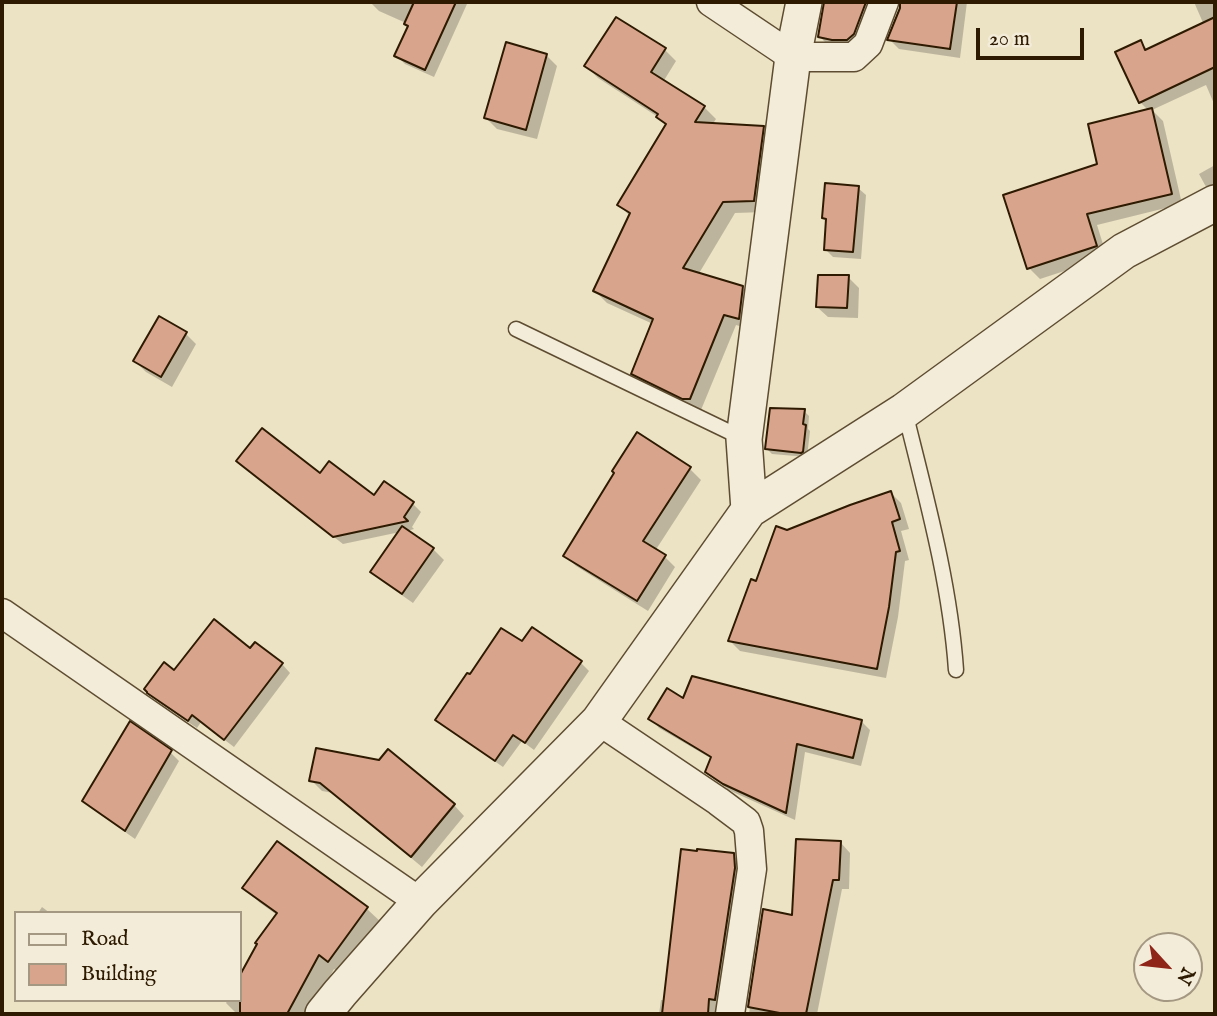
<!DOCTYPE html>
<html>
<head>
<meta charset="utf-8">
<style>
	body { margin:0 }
	#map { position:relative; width:1217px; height:1016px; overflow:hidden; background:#ece2c4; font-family:"IM FELL English",serif }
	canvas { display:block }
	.frame { position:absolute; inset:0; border:4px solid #2d1a00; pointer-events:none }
	.legend { position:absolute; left:14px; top:911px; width:228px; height:91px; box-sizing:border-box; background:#f3ecd9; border:2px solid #a49882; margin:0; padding:9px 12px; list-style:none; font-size:21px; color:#2d1a00 }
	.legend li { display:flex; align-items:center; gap:14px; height:35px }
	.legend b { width:35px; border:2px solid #a49882 }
	.north { position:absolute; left:1133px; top:932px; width:70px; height:70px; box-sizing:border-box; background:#f3ecd9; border:2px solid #a49882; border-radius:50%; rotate:117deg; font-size:19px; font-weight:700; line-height:28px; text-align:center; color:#2d1a00 }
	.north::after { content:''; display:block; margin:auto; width:24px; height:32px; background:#8f2418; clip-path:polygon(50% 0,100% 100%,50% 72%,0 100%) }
	.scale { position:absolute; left:976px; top:28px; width:108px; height:32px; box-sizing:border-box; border:4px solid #2d1a00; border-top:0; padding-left:9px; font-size:21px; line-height:24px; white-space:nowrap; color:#2d1a00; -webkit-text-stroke:5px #f3ecd9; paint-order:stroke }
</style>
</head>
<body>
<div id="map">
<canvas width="1217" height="1016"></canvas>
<div class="frame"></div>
<ul class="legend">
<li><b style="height:9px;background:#f3ecd9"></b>Road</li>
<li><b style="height:19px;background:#d9a48c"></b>Building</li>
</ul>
<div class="north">N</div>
<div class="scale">20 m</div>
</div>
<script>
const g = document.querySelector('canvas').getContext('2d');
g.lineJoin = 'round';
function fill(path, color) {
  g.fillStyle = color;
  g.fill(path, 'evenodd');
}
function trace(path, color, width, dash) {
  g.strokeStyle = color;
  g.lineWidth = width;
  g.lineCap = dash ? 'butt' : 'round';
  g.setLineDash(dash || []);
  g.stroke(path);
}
fill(new Path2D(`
	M370 2H465L467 4 434 77 405 64 396 55 409 27 406 23 379 11Z
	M826 2H881L863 44 829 46 819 36Z
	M902 2H967L960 58 899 49 889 39 901 8Z
	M1194 2H1215V106L1206 85 1152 110 1163 121 1182 204 1097 225 1107 257 1040 279 1029 268 1100 165 1149 111 1140 102 1141 42 1148 50 1204 25Z
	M665 50 676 61 663 82 704 107 716 119 712 125 763 128 775 140 765 212 735 213 698 275 742 288 754 300 750 329 736 325 701 410H696L644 385 633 373 653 324 607 303 595 291 630 216 619 205 667 126 658 117 598 78 586 66Z
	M546 55 557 66 537 139 497 129 486 118Z
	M1215 165V194L1214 195 1205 185 1199 174Z
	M858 188 866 195 861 259 833 257 826 250 827 221 824 218Z
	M848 277 859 288 858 318 828 317 817 307Z
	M185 333 196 344 172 387 146 372 135 361Z
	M804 411 809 416 808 429 810 431 807 457 772 454 767 449Z
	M637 435 690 469 701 480 655 551 665 557 675 567 648 611 576 566 565 555Z
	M247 470 321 476 374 497 384 483 413 504 421 512 412 527 414 529 407 531 433 549 444 560 413 603 383 582 372 571 400 532 343 544Z
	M891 493 901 503 909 529 901 531 909 560 905 561 898 617 886 678 740 651 730 641 757 583 787 532Z
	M532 629 581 663 589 671 534 750 522 741 503 767 445 727 437 719 470 677 522 644Z
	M282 664 290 673 234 747 201 722 197 728 157 701 149 692 174 672Z
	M683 700 861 721 870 730 861 766 805 752 795 820 733 792 716 781 707 772 712 759 659 728 651 719Z
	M170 752 179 761 135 839 94 810 84 801Z
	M311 780 454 805 464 816 422 867 333 793 322 791Z
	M278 843 367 909 382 923 344 976 334 969 309 1014H237L226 1003 228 1000H240V978L277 915 259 902 245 888Z
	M841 843 850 853 849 889H842L817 1014H749L764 911 794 917Z
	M733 855 743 865 724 1014H659L661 1000H665Z
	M42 907 50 913H38Z`), '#0003');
const building = new Path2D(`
	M414 2H456L425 70 394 56 408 26 404 24Z
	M824 2H866L854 34 847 40H832L818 37Z
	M900 2H957L950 49 887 40 900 8Z
	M616 17 666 48 651 72 705 106 695 122 764 126 754 201 723 202 683 268 743 286 739 319 724 315 690 399H682L631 374 653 319 593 291 630 213 617 205 666 124 656 117 658 114 584 66Z
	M1215 17V67L1139 103 1115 52 1141 40 1145 50Z
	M506 42 547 54 526 130 484 118Z
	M1152 108 1172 194 1087 214 1097 246 1027 269 1003 195 1097 164 1088 124Z
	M825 183 859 186 853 252 824 250 826 219 822 218Z
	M818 275H849L847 308 816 307Z
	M159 316 187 332 161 377 133 361Z
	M770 408 805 409 803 424 806 425 803 452 801 453 765 449Z
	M262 428 320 473 329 461 374 495 384 481 414 502 404 517 408 521 333 537 236 461Z
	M637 432 691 467 643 541 666 555 637 601 563 556 614 473 612 471Z
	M891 491 900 519 892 522 900 551 896 552 889 607 877 669 728 641 751 579 756 581 776 526 787 530 850 505Z
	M402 526 434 548 402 594 370 572Z
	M214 619 250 648 255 642 283 663 224 740 192 715 188 721 147 693V692L144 689 164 662 174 670Z
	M532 627 582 661 525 743 513 735 495 761 435 720 467 673 470 674 501 628 522 641Z
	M692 676 862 720 853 758 797 744 786 813 723 784 705 772 711 757 648 719 667 688 683 698Z
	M130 721 172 750 125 831 82 801Z
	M316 748 379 760 388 749 455 804 411 857 320 783 309 781Z
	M796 839 841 841 839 880H833L806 1014H785L748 1007 763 909 792 915Z
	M277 841 368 907 328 962 319 955 287 1014H240V975L257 944 255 943 277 913 242 888Z
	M681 849 697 851V849L734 853 735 868 715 1000 709 999 708 1014H662Z`);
fill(building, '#d9a48c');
trace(building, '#2d1a00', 2);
const service = new Path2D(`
	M516 329 742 438
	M905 412C926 497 950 583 956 670`);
const minor = new Path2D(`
	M711 2 793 57H854L868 44 884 2
	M2 613 420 902
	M599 721 718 801 746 822 749 831 752 869 730 1014`);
const tertiary = new Path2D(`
	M749 510 744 439 793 57 804 2
	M323 1014 340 993 420 902 599 721 749 510 904 411 1124 251 1215 203`);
trace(service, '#5d4c31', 17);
trace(minor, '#5d4c31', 31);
trace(tertiary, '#5d4c31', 38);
trace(service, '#f3ecd9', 14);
trace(minor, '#f3ecd9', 28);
trace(tertiary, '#f3ecd9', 35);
</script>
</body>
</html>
